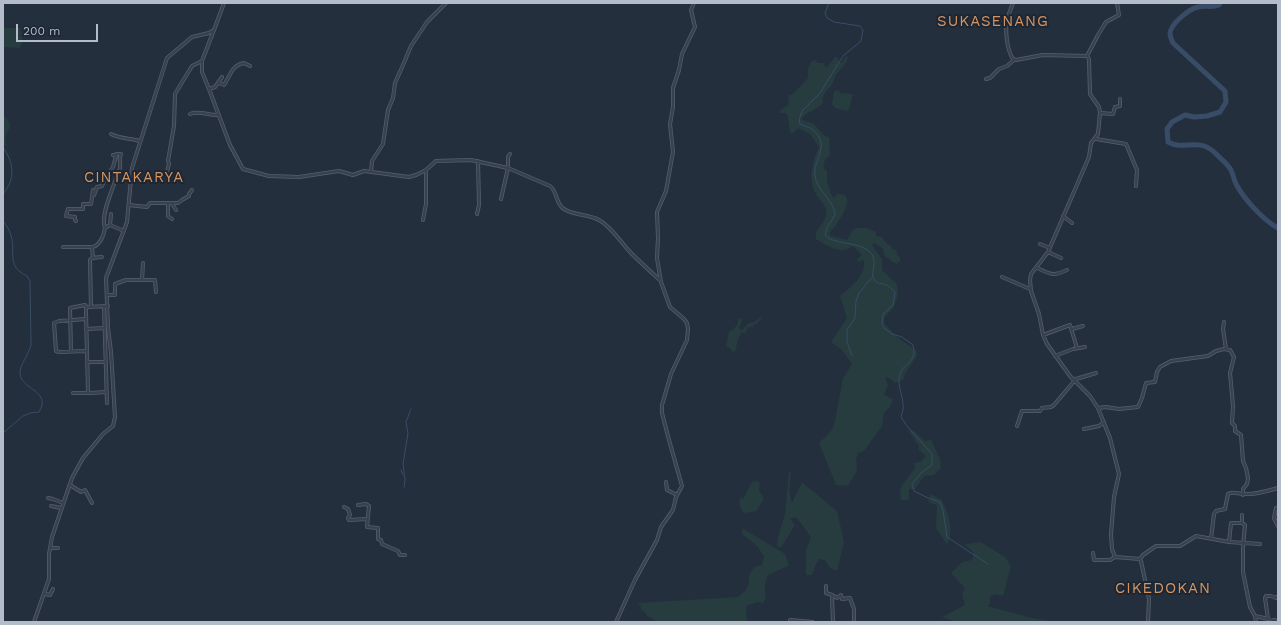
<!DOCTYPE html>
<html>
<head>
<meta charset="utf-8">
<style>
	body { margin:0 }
	#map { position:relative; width:1281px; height:625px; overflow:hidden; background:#242f3e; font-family:"Work Sans",sans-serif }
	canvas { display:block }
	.frame { position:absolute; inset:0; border:4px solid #b4bcc9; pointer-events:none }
	.scale { position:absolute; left:16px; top:24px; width:82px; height:18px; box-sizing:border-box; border:2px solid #b4bcc9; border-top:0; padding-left:5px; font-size:12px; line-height:14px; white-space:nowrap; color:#b4bcc9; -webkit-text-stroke:3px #1d2633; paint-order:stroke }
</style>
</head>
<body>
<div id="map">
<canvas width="1281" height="625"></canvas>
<div class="frame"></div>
<div class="scale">200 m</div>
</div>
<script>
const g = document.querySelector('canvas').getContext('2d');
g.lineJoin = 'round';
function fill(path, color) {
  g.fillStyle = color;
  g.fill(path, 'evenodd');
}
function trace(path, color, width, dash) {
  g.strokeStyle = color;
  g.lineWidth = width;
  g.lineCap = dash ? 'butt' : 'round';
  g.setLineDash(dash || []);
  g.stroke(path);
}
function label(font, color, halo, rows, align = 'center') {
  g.font = font + ' "Work Sans",sans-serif';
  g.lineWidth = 4;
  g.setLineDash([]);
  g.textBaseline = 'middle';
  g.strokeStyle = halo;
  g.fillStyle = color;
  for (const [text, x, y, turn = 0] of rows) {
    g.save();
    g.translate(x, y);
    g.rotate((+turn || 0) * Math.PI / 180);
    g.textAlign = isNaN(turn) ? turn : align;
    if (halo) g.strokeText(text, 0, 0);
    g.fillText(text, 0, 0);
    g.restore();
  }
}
fill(new Path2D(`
	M3 28H20C23 36 23 41 20 48L3 47Z
	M846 56 848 57C845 68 840 68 836 75 834 78 834 82 832 84 828 90 821 95 823 103 817 110 808 111 801 119L808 122 813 123 825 136 829 137 830 155C825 159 823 162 824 169L827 171V182L832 196 834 198 837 194C861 192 836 227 829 233L831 236 847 240 852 231 856 228H867L876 232V236L882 237 888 245H891L892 249 896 250 897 254 900 258V262L898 261 897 264 891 261 890 259 885 257C884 255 884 252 883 249 880 245 877 246 874 243L872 245 882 259V270L896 283 898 289 897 297 894 307 885 317 884 323 898 338 916 350 917 356 906 372 903 380 894 383 891 379 885 377 888 385 884 395 893 399 890 407 884 413 882 426 864 451 858 453 856 460 857 471 848 486 836 485 819 443 832 430 835 421 843 378 852 364 842 350 831 342 847 318 840 296C851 287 866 276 864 260L858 262 857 259 862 255 853 246C850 248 846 250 843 250 836 251 822 243 816 239V232C840 203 816 207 812 183 810 171 814 158 819 147L810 134 798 128 793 133H790L788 117 786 113H781L780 110 788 105 789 94 792 95 808 78V68L812 61 815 60 818 63H824V66L827 67 835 57H837L840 63 842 62Z
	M839 90 840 93 853 94 849 109 847 111 835 108 832 104 834 91Z
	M3 115C20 130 0 129 7 146L3 145Z
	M760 317H762L757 324H754L753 327H748L745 334 742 332 738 339 735 352 732 351 729 347H726L729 332C733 331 739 324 738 319L743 318 739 328 742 330 748 324 756 321Z
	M908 430 914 431 925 441 931 440 940 459 941 468 934 475 924 476 915 489H909V500H901L900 488 915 468 914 463 920 462 926 456 919 450V446Z
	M789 472H791L789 490 792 503 802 482 837 511 844 542 837 571 829 567 825 560 819 559 815 566 812 575H806V550L811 537 796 517 790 519 795 525 781 548 777 546 778 537 785 514Z
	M753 481 760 482 759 490 764 499 756 511 744 513 740 507 739 499 744 498 748 489Z
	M929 494 941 499C948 511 955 531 947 544L936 528 937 505 930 503 928 500 931 498Z
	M742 528 785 554 788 562V566L768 575C767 578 765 582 765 585 764 592 768 596 763 603L757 602 746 606 747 622H658L647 616 645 612 641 610V607L638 603 738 597 746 590 749 583V576L754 567 762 565 764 556 757 546 742 534Z
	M981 542 1005 557 1011 566 1003 596 995 594 990 597V604L987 606 1032 618 1055 622H956L942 617 965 605 962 594 965 588 951 573 962 562 972 560 974 553 965 544Z`), '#263c3f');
trace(new Path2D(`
	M829 3 825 13 827 18 834 22 860 26 863 30 861 41 843 56 820 93 802 111 799 120 800 124C804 126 809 127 812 129 834 147 809 161 816 180 820 194 834 200 835 215L827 228 825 235C832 244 855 242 866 249 882 259 868 272 875 281 878 285 888 281 895 293L893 305 883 314 882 324 884 328 892 334 902 337 913 345C917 364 905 361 900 374 896 383 903 395 903 405 904 409 902 413 901 417L907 426 932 454V465L921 473 912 484 914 491 926 497 940 502 943 510 947 537 988 564
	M3 147C14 163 16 179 3 194
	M3 221C24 246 0 263 27 276L30 281 31 345C29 354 19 366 20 374 22 390 52 391 39 412L30 413 23 416 3 433
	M852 356 847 342V330L855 318 856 301 859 293 873 276
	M401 470 403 475
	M404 487 405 480 403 464 408 433 406 422 411 409`), '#394c67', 1);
trace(new Path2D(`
	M1220 3 1219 5C1211 8 1206 5 1198 7 1189 9 1170 24 1170 34 1170 37 1172 40 1173 43L1225 91 1226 102 1220 112 1207 116 1194 117 1185 115 1172 122 1167 129 1168 142C1185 151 1197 137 1214 152 1219 157 1227 163 1231 170 1233 174 1234 180 1236 184 1244 199 1263 220 1278 228`), '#394c67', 5);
const street = new Path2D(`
	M1013 3C1011 9 1008 15 1007 21 1005 32 1007 50 1013 59L1016 60 1043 55 1087 56 1089 59 1090 94 1099 107 1100 113 1098 134 1091 143 1089 157 1048 252 1031 274 1030 280 1031 291 1039 314 1043 335 1047 344 1070 376 1090 396 1098 408 1110 438 1119 474 1114 497 1111 534 1112 549 1115 557 1140 559 1141 561 1149 599 1148 622
	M214 30 202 61V72L209 89 230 145 243 169 269 176 299 177 339 171 353 175 364 171 409 177 416 175 426 170 436 161 471 160 508 168 550 186C558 192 555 203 564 209 575 216 589 214 599 220 612 227 621 243 632 254 641 263 651 272 661 281
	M1087 56 1098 35 1106 22 1119 15 1117 3
	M986 79 990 78 999 69 1007 66 1014 60
	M219 83 224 85C230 76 232 65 244 63L250 66
	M209 89 215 87 222 77
	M1100 113 1113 114 1115 107 1120 106V99
	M190 114C199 110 209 116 219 115
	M111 134C120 139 130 138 140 141
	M1096 139 1126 144 1137 170 1136 186
	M167 172 169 164 168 161 174 126 175 94 192 66 202 61
	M371 172 372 161 383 144 388 110 393 98 395 83 403 65 411 46 427 22 446 3
	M94 195 97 187 102 186 104 181 113 167 116 156 113 155
	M501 199 508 168V157L510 154
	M168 203H178L182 200 189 196V194L192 190
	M172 204 176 210
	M129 205 147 207 150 203H168V216L172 219
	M111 214 110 225 124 231
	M477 214 479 205 478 161
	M1063 216 1072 223
	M423 220 426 204V170
	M76 221 75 220V217L66 216 68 209H83V204H91L93 190
	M105 228C100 217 112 190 116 179 117 175 120 170 120 167 121 162 118 159 121 154H116V156
	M1040 244 1050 248
	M63 247H92
	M1048 252 1061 258
	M93 258 92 247C100 246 104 235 105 228L110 225
	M1037 268C1051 274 1052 277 1067 270
	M1002 277 1030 289
	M142 280 143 263
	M108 295H115V284L126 280H155L156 292
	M104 306 107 403
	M91 307 90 260 92 258 102 257
	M86 319 59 321 54 323 56 351 59 352 86 351
	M1224 322 1223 329 1226 349
	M86 329 105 328
	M1072 329 1083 326
	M1043 335 1070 325 1077 348
	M71 352 70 308 85 305 86 307
	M1055 356 1073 349 1085 347
	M87 362H106
	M107 392 90 393 88 392 86 313V307L108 306
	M73 393H89
	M1098 408 1106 407 1119 409 1138 407 1142 398 1146 383 1155 382 1157 372 1160 367 1171 361 1208 356 1216 351 1224 349 1230 350 1234 357 1230 373 1233 406 1232 423 1235 426V431L1241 435 1243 461 1246 468 1248 478 1247 484 1243 489V495
	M1017 426 1022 411H1040L1042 408 1051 407 1054 405 1076 379 1096 373
	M1084 429 1099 426 1104 422
	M666 482 667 490 677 495
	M70 485 81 492 85 490 92 503
	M48 498 53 499 63 503
	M358 505 366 504 369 506 367 527 378 528V539L381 540 382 544 398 551 400 555H405
	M51 506 61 508
	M344 507 348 509 350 515 348 518 349 520 367 519
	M1276 508 1274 518 1278 526
	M1242 515V523L1245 525 1243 547V572L1250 607 1255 616 1256 622
	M1211 539 1214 514 1216 511 1225 509 1228 494C1233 491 1238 494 1244 494 1255 495 1267 491 1278 488
	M1229 542 1231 523H1242
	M50 548H58
	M1093 553 1094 560H1110L1115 557
	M1140 559 1143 555 1156 546H1180L1196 536 1229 542 1260 544
	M826 586V593L832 595V597L833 622
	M45 594 50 595 53 589
	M832 595 837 598 841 595 842 599 850 598 854 609V622
	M1255 616 1278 621
	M1268 619 1265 598 1266 596H1271L1276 598 1278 596
	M790 620 813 622
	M34 622 49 579V554L52 537 72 478 83 458 103 434 113 426 115 417 111 352 108 328 106 278 127 222 132 168 167 58 192 37 209 33 214 30 224 3
	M616 622 635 580 657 540 661 527 673 510 676 497 682 486 669 440 662 413V405L671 374 687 340 688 329 687 323 684 319 670 307 661 282 657 258 658 238 657 212 666 191 673 152 670 124 673 107V88L679 70 682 54 695 27 691 10 694 3`);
trace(street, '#565f6c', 4);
trace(street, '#38414e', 2.5);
g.letterSpacing = '1px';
label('15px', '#d59563', '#1d2633', [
	["SUKASENANG",993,22],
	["CINTAKARYA",134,178],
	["CIKEDOKAN",1163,589]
]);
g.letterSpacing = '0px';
</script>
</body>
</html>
